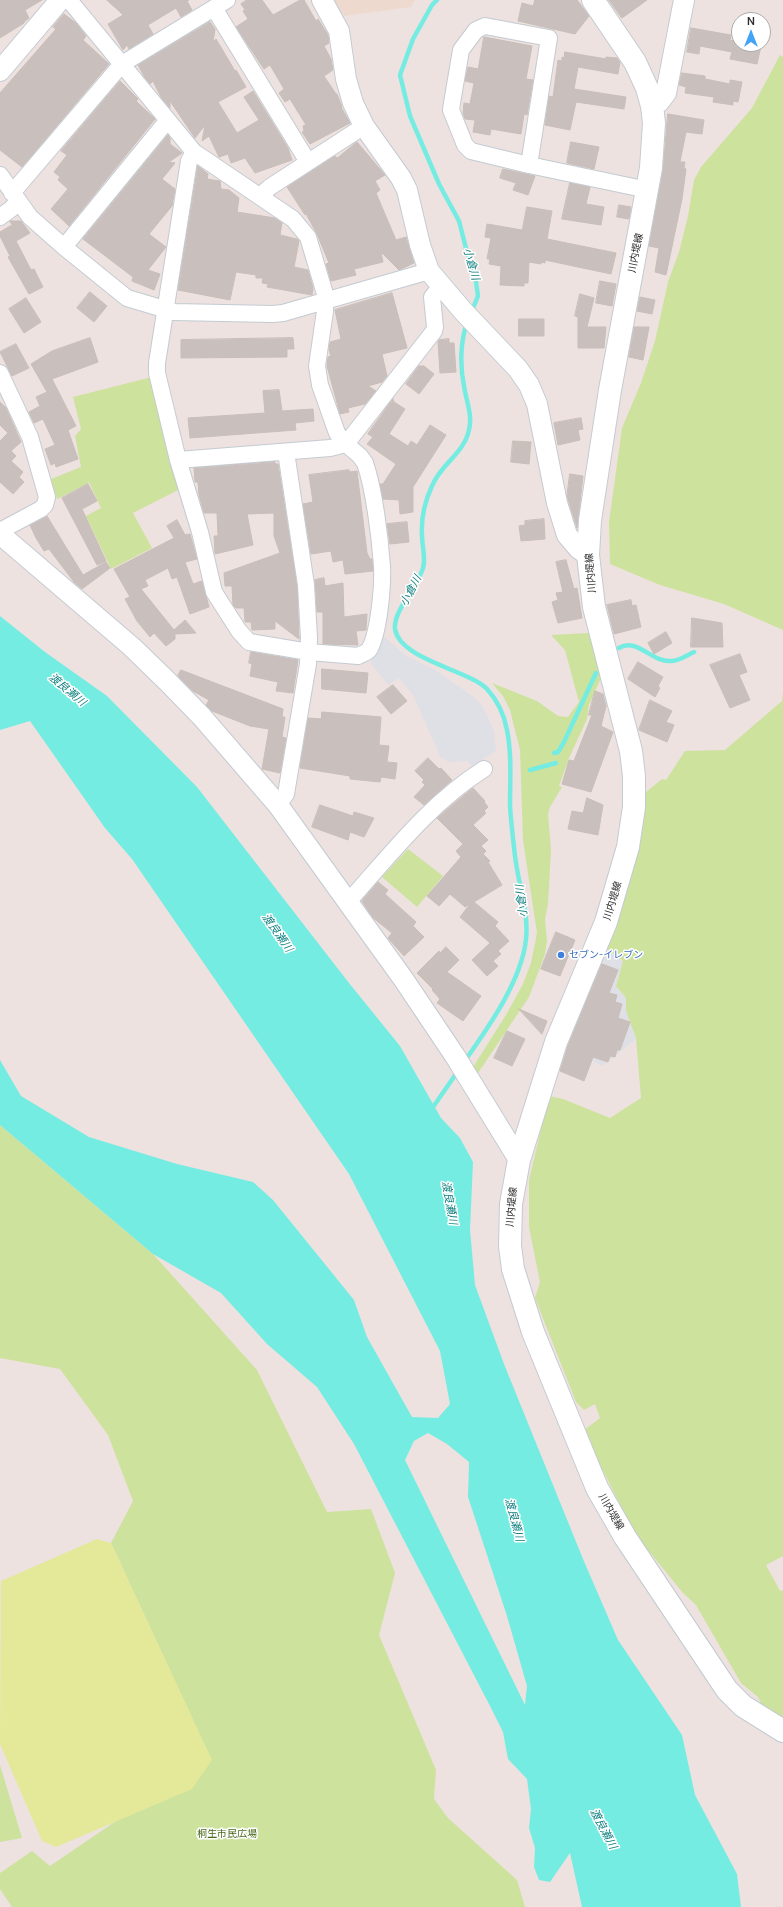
<!DOCTYPE html>
<html>
<head>
<meta charset="utf-8">
<style>
	body { margin:0 }
	#map { position:relative; width:783px; height:1907px; overflow:hidden; background:#ede2df; font-family:Manrope,sans-serif }
	canvas { display:block }
	.north { position:absolute; left:731px; top:12px; width:40px; height:40px; box-sizing:border-box; background:#fff; border:1px solid #ababab; border-radius:50%; rotate:0deg; font-size:11px; font-weight:700; line-height:16px; text-align:center; color:#2c2c2c }
	.north::after { content:''; display:block; margin:auto; width:14px; height:18px; background:#43a3f6; clip-path:polygon(50% 0,100% 100%,50% 72%,0 100%) }
</style>
</head>
<body>
<div id="map">
<canvas width="783" height="1907"></canvas>
<div class="north">N</div>
</div>
<script>
const g = document.querySelector('canvas').getContext('2d');
g.lineJoin = 'round';
function fill(path, color) {
  g.fillStyle = color;
  g.fill(path, 'evenodd');
}
function trace(path, color, width, dash) {
  g.strokeStyle = color;
  g.lineWidth = width;
  g.lineCap = dash ? 'butt' : 'round';
  g.setLineDash(dash || []);
  g.stroke(path);
}
function label(font, color, halo, rows, align = 'center') {
  g.font = font + ' Manrope,"Noto Sans JP",sans-serif';
  g.lineWidth = 3;
  g.setLineDash([]);
  g.textBaseline = 'middle';
  g.strokeStyle = halo;
  g.fillStyle = color;
  for (const [text, x, y, turn = 0] of rows) {
    g.save();
    g.translate(x, y);
    g.rotate((+turn || 0) * Math.PI / 180);
    g.textAlign = isNaN(turn) ? turn : align;
    if (halo) g.strokeText(text, 0, 0);
    g.fillText(text, 0, 0);
    g.restore();
  }
}
fill(new Path2D(`
	M380 633 405 655 435 670 475 698 483 707 492 726 495 733 494 735 496 751 472 766 467 761 451 762 441 758 413 695 399 678 388 685 370 662Z
	M606 948 623 961 616 986 626 998 636 1039 603 1066 588 1059 562 1051Z`), '#dfdfe6');
fill(new Path2D(`
	M333 0H415L411 7 344 16Z`), '#eed9cf');
fill(new Path2D(`
	M780 55 783 57V630L724 604 660 585 610 564 609 522 622 428 641 383 655 341 668 282 679 252 688 216 694 180 701 167 752 108Z
	M152 377 180 489 133 513 152 548 111 569 86 516 101 508 86 476 89 483 57 499 51 479 81 467 75 436 81 429 73 397Z
	M589 633 601 678 589 705 587 719 569 758 559 786 562 787 550 807 548 814 551 850 548 904 545 919 547 941 545 954 529 997 476 1076 473 1067 506 1015 523 984 531 963 537 933 523 840 520 750 510 710 503 696 492 683 537 701 558 716 568 717 579 702 565 650 551 635Z
	M783 692V1556L766 1565 780 1591 783 1590V1721L764 1710 758 1697 741 1683 696 1605 683 1593 635 1534 583 1431 600 1418 595 1404 584 1410 576 1402 535 1298 540 1282 529 1227V1180L549 1096 563 1099 610 1118 641 1098 636 1038 626 1011V998L616 986 623 961 606 948 642 827 645 793 662 779 666 780 685 751 725 750 782 701Z
	M408 849 443 876 417 907 382 877Z
	M0 1125 153 1254 257 1370 327 1512 371 1509 395 1573 379 1635 436 1770 434 1799 448 1818 517 1880 525 1907H12L0 1889V1873L32 1851 50 1866 210 1757 111 1543 133 1501 108 1435 60 1369 0 1358Z
	M0 1765 22 1838 0 1842Z`), '#cde29d');
fill(new Path2D(`
	M97 1539 111 1543 212 1760 192 1789 56 1847 42 1841 0 1744 1 1583V1581Z`), '#e3e999');
fill(new Path2D(`
	M0 616 45 652 107 696 197 787 349 983 400 1046 441 1118 460 1138 473 1162 470 1230 475 1285 504 1364 583 1559 618 1640 682 1735 695 1795 737 1874 741 1907H582L570 1853 550 1882 539 1880 534 1867 535 1848 529 1828 531 1809 527 1779 508 1759 503 1732 490 1706 354 1444 317 1387 267 1344 221 1293 153 1254 0 1125V1060L21 1096 89 1137 177 1164 253 1182 273 1200 354 1300 367 1337 412 1417 438 1418 450 1404 440 1351 349 1174 132 859 105 828 30 721 0 730ZM428 1433 447 1444 469 1462 468 1497 507 1616 527 1686 525 1705 405 1460 414 1441Z`), '#75ece2');
trace(new Path2D(`
	M437 0 432 5 413 39 400 75 410 116 439 184 459 221 468 256 475 275 478 296 471 313
	M619 648C637 637 652 663 671 661 679 661 687 655 694 652
	M554 753 558 752 564 742 596 673
	M530 770 556 763
	M464 1062C488 1028 522 980 526 939 529 912 518 883 515 856 513 839 511 822 510 806 510 780 512 755 507 730 504 714 498 701 487 689 469 670 400 660 395 629 393 611 418 586 423 568 426 558 422 546 422 535 421 519 425 501 432 486 440 466 459 456 466 439 475 418 467 406 464 386 460 367 460 342 467 323
	M431 1110 458 1071`), '#75ece2', 4.5);
const building = new Path2D(`
	M0 0H42L25 10 29 18 24 22V23L0 38Z
	M107 0H189L187 1 192 10 181 17 176 8 148 25 153 34 129 49 127 45 123 50 108 24 123 15Z
	M247 0H262L273 15 300 0H304L316 21 318 19 328 35 329 43 324 46 331 59 333 70 324 76 336 94H337L342 107H341L350 123 310 144 302 132 304 131 303 126 306 125 290 99 285 102 279 93 284 89 270 65 264 69 236 27 248 19 243 11 245 10 241 4Z
	M535 0H577L589 16 575 34 518 21 522 3 533 6Z
	M609 0H647L622 18Z
	M64 14 76 23 86 36 83 40 109 64 22 167 0 150V93L56 29 53 27Z
	M210 22 215 29 213 42 216 39 235 71 236 70 246 87 218 102 237 133 259 120 244 97 253 91 288 148 292 160 255 173 245 158 231 163 228 154 219 157 209 136 202 141 205 125 195 138 170 101V108L162 99 153 81 150 84 145 78 138 65Z
	M691 28 731 35 730 40 739 42V44L761 46 757 64 730 59 732 52 700 46 699 54 687 52Z
	M484 37 532 46 526 79 533 80 527 115 524 114 521 134 491 129 490 135 473 132 475 120 465 119 463 113 464 103 470 104 474 83 465 81 468 67 478 69Z
	M565 52 606 59V57L617 58 620 62 618 74 578 67 574 89 626 97 624 109 576 102 570 130 545 125 549 96 553 97 558 60 562 61V57L564 58Z
	M682 73 705 76V79L730 84V80L742 82 738 102 733 101V105L713 102 714 97 685 93 686 87 679 85Z
	M120 81 138 99 136 101 155 119 69 226 51 209 68 189 58 180 60 177 54 172 67 155 61 151Z
	M668 114 704 120 702 134 686 132 680 162H685L684 168 686 169 682 199 666 275 655 272 659 248 649 246 663 170Z
	M168 135 170 138V144L182 153 169 162 175 163 162 179 175 189 172 206 149 234 166 247 148 270 160 274 154 290 132 281 133 277 83 239Z
	M357 142 385 175 375 181 380 190 376 193 396 240 406 237 414 263 399 270 381 252 383 262 354 269 356 275 331 281 326 264 329 263 317 234 305 212V215L287 187 335 156 337 158Z
	M571 142 599 147 594 169 567 163Z
	M198 166 208 174 207 179 220 181 221 189 229 190 239 198 237 212 275 218 282 223 280 235 297 239 299 241 294 267 308 270 313 288 312 295 267 287 268 284 262 283 263 278H256V275L236 272 230 300 178 290Z
	M503 169 535 176 528 195 513 190 516 183 500 178Z
	M570 183 590 187 586 204 604 207 601 225 562 219Z
	M619 205 631 207 629 219 617 217Z
	M527 207 552 211 547 239 616 253 611 274 545 260V263L541 262V264L529 262 528 283H524V286L500 285 501 266 489 264 490 259H487L491 238 485 237 487 224 522 230Z
	M10 221H21L30 233 16 241 31 270 34 269 43 287 29 294 8 257 10 256 0 236V232L12 225Z
	M600 281 616 284 612 306 596 303Z
	M90 292 107 306 94 322 77 308Z
	M392 293 407 348 382 354 387 376 382 382 368 386 376 391 365 404 348 408 349 412 340 414 327 366 328 357 331 356 329 350 330 342 341 339 335 310Z
	M580 294 594 298 587 327H606L604 348H578V317L575 316Z
	M640 297 655 300 652 314 637 311Z
	M26 298 41 322 24 333 9 309Z
	M519 319H544V336H519Z
	M634 327H649L643 360 629 357Z
	M90 338 98 362 52 379 76 426 68 430 78 459 56 467 55 463 51 465 45 449 55 445 43 419 34 423 29 412 40 406 36 397 47 392 31 364 52 351Z
	M293 338 294 349H287V357L181 358V340Z
	M449 339V343H454L456 372 440 373 438 342 439 340Z
	M16 344 29 368 12 376 0 352Z
	M419 366H424L434 374 419 394 406 384Z
	M279 390 282 411 313 409 314 421 295 423 296 430 190 438 188 418 265 413 263 391Z
	M393 399 394 402 405 409 389 434 408 446 411 441 417 445 430 425 446 435 413 487V512L400 514 399 500 383 499 380 484H383L396 464 367 444 373 437 368 434Z
	M0 402 6 408 21 442 11 451 16 456 11 461 23 472 19 477 24 482 13 494 0 482V441L8 433 0 425Z
	M581 418 583 429 578 430 580 440 558 445 554 423Z
	M513 441 531 442 529 464 511 462Z
	M275 462V464H278L297 586 299 639 275 621V629L252 630 251 622H245L244 608H236L233 605 232 586H225L224 573 280 553 274 536V513L247 514 253 545 215 554 214 536H218L217 513H204L199 495 198 482H195L194 468Z
	M349 470 350 472 357 471 367 553 370 559H372L373 571 345 574 343 560 333 562 331 551 311 554 303 504 313 502 309 475Z
	M570 474 583 476 577 528 567 496Z
	M88 484 97 501 82 509 106 561 97 565 62 498Z
	M47 516 83 575 106 562 110 568 82 589 74 582 49 549 44 551 36 538 30 525Z
	M544 519 545 539 521 541 519 526 525 525V521Z
	M177 520 185 535 190 534 197 559 185 562 193 584 202 581 209 607 190 614 177 577 172 579 168 568 145 580 148 586 141 589 174 630 185 620 196 633 175 634V639L166 646 154 633 150 637 137 621 125 599 130 597 114 569 174 538 167 526Z
	M407 522 409 542 390 544 387 524Z
	M566 560 574 589 577 588 582 618 558 623 552 602 558 600 556 593 563 592 556 562Z
	M324 578 325 586 343 583 344 617 367 614 366 630 356 631 358 645 323 644V612H317L315 580Z
	M631 600 632 606 636 605 641 627 614 634 607 605Z
	M692 618 722 623 723 647H691Z
	M666 632 672 643 654 654 648 643Z
	M251 652 298 660 293 693 276 691 278 682 250 676 252 664 249 663Z
	M740 654 747 672 739 675 750 700 730 708 710 665Z
	M638 662 663 677 658 686 660 688 655 697 628 679Z
	M322 669 368 673 366 693 322 689Z
	M181 670 283 709 282 717H285L282 737 286 738 280 773 262 769 269 729 250 726 212 711 206 705 209 700 193 691 178 676Z
	M393 685 407 701 391 714 377 697Z
	M595 691 603 694 606 706 601 726 613 732 591 792 562 784 569 760 574 761 592 715H589Z
	M650 700 672 711 666 722 674 725 667 742 639 730Z
	M322 712 381 717 379 745 389 746 387 762 397 763 395 779 381 777 380 782 350 779V776L300 768 308 718 321 719Z
	M428 758 439 769 441 768 452 780 424 805 414 797 425 785 422 782 424 780 415 771Z
	M473 788 485 801 484 802 488 807 484 811 486 813 473 825 488 840 481 846 486 851 483 854 490 861 488 862 502 885 474 902 498 922 495 926 509 941 498 951 501 954 493 961 498 966 487 976 472 960 490 943 460 917 470 904 465 907 450 894 439 906 427 896 461 857 456 851 463 844 437 818Z
	M587 798 603 805 598 835 568 829 572 811 583 813Z
	M320 805 353 816 354 812 374 818 364 837 350 832 348 840 312 827Z
	M378 882 388 890 385 894 416 922 413 926 424 937 404 956 388 938 392 933 372 917 362 901Z
	M556 932 575 940 560 976 541 969Z
	M446 947 459 960 447 972 481 996 463 1021 437 1003 440 999 432 990 433 989 417 973 439 951 440 953Z
	M602 964 618 970 609 993 617 995 615 1002 622 1004 618 1018 630 1022 620 1050H617L615 1057 610 1056 608 1062 593 1057 584 1081 560 1071 568 1046Z
	M519 1009 547 1021 542 1034Z
	M507 1031 525 1039 512 1066 494 1058Z`);
fill(building, '#c9c0bd');
trace(building, '#c9bdb8', 1);
const minor = new Path2D(`
	M69 0 194 152 293 219 308 237 325 294V311L317 366 320 385 337 433 346 444 360 456 365 463C374 489 380 537 382 566 383 586 379 633 369 650 366 653 362 654 358 656L309 652 249 642 239 631 214 592 200 532 178 460 157 373V363L189 161 194 152
	M214 8 308 162
	M485 26 549 38 529 165 471 151 465 145 451 110 452 103 461 50 476 30Z
	M529 165 648 190
	M0 175 30 217 64 247 127 298 174 312 273 314 283 313 429 271
	M12 193 122 64 227 0
	M261 195 270 187 364 126
	M0 217 11 209 18 201
	M64 247 167 121
	M0 373 30 437 47 497 45 505 41 509 0 531
	M178 460 330 448 346 444 434 331 435 327 432 297 441 286
	M278 805 286 794 308 664 309 638 306 585 286 452
	M348 902C390 855 430 803 484 769`);
const tertiary = new Path2D(`
	M322 0 339 31 346 79 353 103 364 126 401 178 407 190 420 245 429 271 463 311 518 369 529 385 537 404 557 503 567 535 579 549 588 555
	M0 71 60 0
	M652 106 659 102 666 93 684 0
	M0 534 132 647 168 682 202 717 278 805 404 980 455 1056 519 1160`);
const secondary = new Path2D(`
	M593 0 635 62 647 88 652 106 654 123 651 168 610 390 590 520 588 555 594 607 631 751 634 776V807L628 847 606 922 556 1042 519 1160 511 1204 510 1246 513 1269 533 1332 597 1488 625 1537 727 1690 743 1706 783 1731`);
trace(minor, '#c3cbd2', 18);
trace(tertiary, '#c3cbd2', 22);
trace(secondary, '#c3cbd2', 24);
trace(minor, '#fff', 16);
trace(tertiary, '#fff', 20);
trace(secondary, '#fff', 22);
for (const [x, y, r, color] of [
	[561,955,4,"#3f7fe0"]
]) {
  const dot = new Path2D();
  dot.arc(x, y, r, 0, 2 * Math.PI);
  g.fillStyle = color;
  g.fill(dot);
  trace(dot, '#fff', 1.5);
}
label('10px', '#2c2c2c', '#fff', [
	["川内堤線",636,253,-79],
	["川内堤線",591,573,-95],
	["川内堤線",613,901,-73],
	["川内堤線",512,1207,-85],
	["川内堤線",611,1512,60]
]);
label('10px', '#366cbe', '#fff', [
	["セブン-イレブン",569,955]
], 'left');
label('10px', '#47681c', '#fff', [
	["桐生市民広場",227,1834]
]);
label('italic 11px', '#117f7f', '#fff', [
	["小倉川",471,264,74],
	["小倉川",411,591,-62],
	["渡良瀬川",67,690,40],
	["小倉川",522,901,-97],
	["渡良瀬川",277,933,55],
	["渡良瀬川",449,1203,80],
	["渡良瀬川",514,1520,75],
	["渡良瀬川",603,1829,62]
]);
</script>
</body>
</html>
